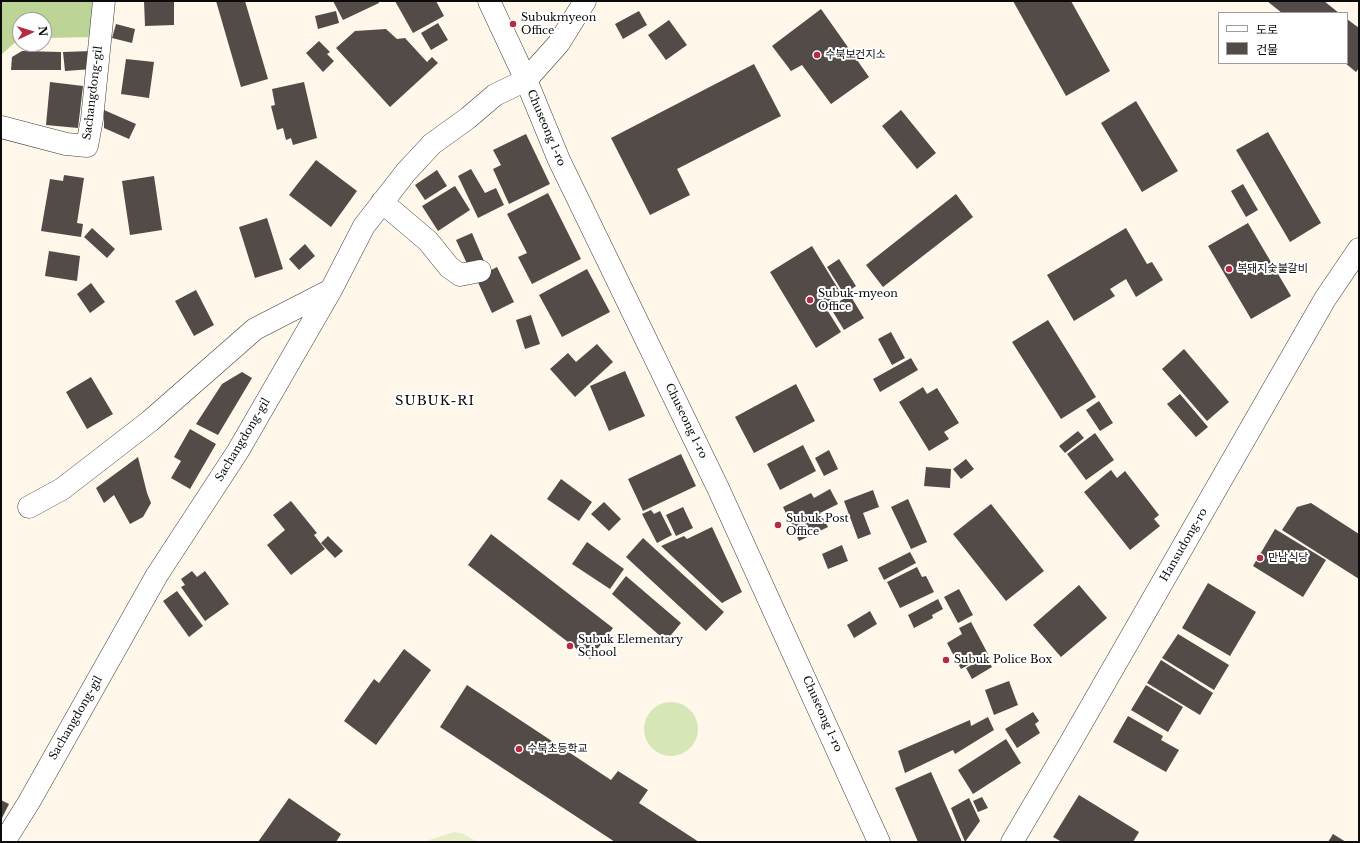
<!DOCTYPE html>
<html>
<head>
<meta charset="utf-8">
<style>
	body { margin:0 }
	#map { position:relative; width:1360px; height:843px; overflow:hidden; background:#fef7ea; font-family:"Libre Baskerville","Noto Sans KR",serif }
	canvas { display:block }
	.frame { position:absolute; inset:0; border:2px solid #0b0b0b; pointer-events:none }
	.legend { position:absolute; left:1218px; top:12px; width:130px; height:52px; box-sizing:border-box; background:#fff; border:1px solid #9d9d9d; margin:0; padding:5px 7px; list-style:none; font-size:12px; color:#0b0b0b }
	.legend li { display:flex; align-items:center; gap:8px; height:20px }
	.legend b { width:20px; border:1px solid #9d9d9d }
	.north { position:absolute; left:12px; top:12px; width:40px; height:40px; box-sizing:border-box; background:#fff; border:1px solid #9d9d9d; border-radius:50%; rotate:86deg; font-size:11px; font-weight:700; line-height:16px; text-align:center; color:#0b0b0b }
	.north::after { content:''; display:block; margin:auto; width:14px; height:18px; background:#b32b45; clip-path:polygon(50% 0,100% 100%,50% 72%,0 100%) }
</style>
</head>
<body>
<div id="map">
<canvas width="1360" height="843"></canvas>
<div class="frame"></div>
<ul class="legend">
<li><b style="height:5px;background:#fff"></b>도로</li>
<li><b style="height:11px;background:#534b48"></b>건물</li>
</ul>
<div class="north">N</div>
</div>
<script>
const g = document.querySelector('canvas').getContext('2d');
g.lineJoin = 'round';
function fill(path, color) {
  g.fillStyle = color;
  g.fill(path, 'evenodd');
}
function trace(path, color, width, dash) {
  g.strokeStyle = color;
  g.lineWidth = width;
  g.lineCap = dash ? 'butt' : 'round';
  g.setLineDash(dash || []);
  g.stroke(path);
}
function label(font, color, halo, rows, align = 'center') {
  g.font = font + ' "Libre Baskerville","Noto Sans KR",serif';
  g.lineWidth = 4;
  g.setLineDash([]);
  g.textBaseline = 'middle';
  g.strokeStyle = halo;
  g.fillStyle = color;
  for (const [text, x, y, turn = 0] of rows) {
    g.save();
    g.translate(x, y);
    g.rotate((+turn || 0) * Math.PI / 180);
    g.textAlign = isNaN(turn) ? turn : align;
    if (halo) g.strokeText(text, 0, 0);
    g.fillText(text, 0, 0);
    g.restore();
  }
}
fill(new Path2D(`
	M644 729a27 27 0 1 1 54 0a27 27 0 1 1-54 0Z`), '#d6e6b6');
fill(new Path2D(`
	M1 1H97L95 37 44 38V20H20V38L1 55Z`), '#bcd596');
fill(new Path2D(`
	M454 832 464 834 477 842H428L429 840Z`), '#e6edc8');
fill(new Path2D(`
	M144 1H174V25L145 26Z
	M216 1H245L268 79 241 87Z
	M333 1H378L379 3 343 20Z
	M395 1H436L444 16 413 33Z
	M1013 1H1071L1110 71 1066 96Z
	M1267 1H1324L1339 13H1282Z
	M821 9 869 77 831 104 802 65 791 71 772 46Z
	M336 11 339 23 318 29 315 16Z
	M639 11 647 25 623 39 615 24Z
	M1347 19 1359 28V68L1356 72 1345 63H1347Z
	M669 20 687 45 666 60 648 35Z
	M438 23 448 40 431 50 421 33Z
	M116 24 135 29 132 43 112 38Z
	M386 29 397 39 405 38 427 62 432 57 438 63 390 107 336 48 355 31Z
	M319 41 330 52 327 54 334 61 323 72 306 53Z
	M22 51 61 52V70H11L12 57Z
	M92 51 93 69 65 71 63 52Z
	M126 59 154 62 149 98 121 94Z
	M754 64 781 116 677 169 690 195 650 215 611 138Z
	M50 82 83 86 78 128 46 125Z
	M304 82 317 138 293 145 291 138 286 140 283 128 277 130 271 106 275 105 272 89Z
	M1136 101 1178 171 1142 192 1101 123Z
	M104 110 136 124 129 139 104 128Z
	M901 110 936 153 917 169 882 126Z
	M1268 132 1321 223 1290 242 1236 150Z
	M526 134 550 184 509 204 493 169 501 165 493 150Z
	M316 160 357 191 331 227 289 195Z
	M471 169 485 193 496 188 504 205 478 218 458 176Z
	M437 170 447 186 425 200 415 185Z
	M64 175 84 178 77 223 83 224 81 237 41 231 50 179 63 181Z
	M154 176 162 230 130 235 122 181Z
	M1243 184 1258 210 1246 217 1231 191Z
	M455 186 470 210 438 231 422 206Z
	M548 193 581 259 532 284 518 257 527 253 507 214Z
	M956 194 973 217 883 287 866 265Z
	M267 218 283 269 255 278 239 227Z
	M1248 223 1291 296 1251 319 1208 246Z
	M92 228 115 249 107 258 84 237Z
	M1126 228 1147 264 1152 262 1163 280 1136 297 1126 279 1110 289 1115 296 1074 321 1047 275Z
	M472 233 484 261 469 268 456 240Z
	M305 244 315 256 299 270 289 259Z
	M812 246 842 295 824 305 841 332 816 348 770 272Z
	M49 251 80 256 77 281 45 276Z
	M839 259 856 286 844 294 827 267Z
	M497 267 514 302 492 313 476 278Z
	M587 269 610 312 562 337 539 295Z
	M91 283 105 302 90 313 77 294Z
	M196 290 214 325 194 336 175 301Z
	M850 295 864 318 844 330 830 307Z
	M531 315 540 344 525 349 516 320Z
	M1048 320 1096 397 1061 419 1012 342Z
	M891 332 905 358 892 365 878 339Z
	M597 344 613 362 575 397 550 369 568 353 576 362Z
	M1184 349 1229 402 1207 421 1162 369Z
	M911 358 918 370 880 392 873 379Z
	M625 371 645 416 609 431 590 386Z
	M242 372 252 378 218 435 196 424 222 384Z
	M91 377 113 414 87 429 66 392Z
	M796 384 815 421 754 453 735 417Z
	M923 387 927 394 937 388 959 423 944 432 949 439 929 451 899 402Z
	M1180 394 1208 427 1196 437 1167 404Z
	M1099 401 1113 423 1100 431 1086 410Z
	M190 429 216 444 190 489 171 478 181 461 174 457Z
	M1078 431 1084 438 1065 453 1059 446Z
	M1095 433 1114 460 1086 480 1067 454Z
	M803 445 816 471 780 490 767 464Z
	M829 450 838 469 824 476 815 458Z
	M681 454 696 486 643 511 628 479Z
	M138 457 147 493 151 503 143 517 130 524 114 495 104 503 96 488Z
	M966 459 974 469 961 479 953 469Z
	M926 467 951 469 950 488 924 486Z
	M1111 470 1117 478 1125 471 1159 515 1154 519 1160 526 1130 550 1084 492Z
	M561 479 592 502 579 521 547 499Z
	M830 489 838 504 820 513 828 527 799 541 783 507 811 493 814 498Z
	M873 490 879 507 863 513 871 534 858 539 844 501Z
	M908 499 927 542 911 549 891 507Z
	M291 501 317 533 314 535 325 549 291 575 267 545 285 530 273 515Z
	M604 502 621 519 609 531 591 514Z
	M1311 503 1359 534V579L1282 530 1297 507Z
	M991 504 1044 571 1006 601 953 534Z
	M683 507 693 528 676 536 666 515Z
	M651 510 654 514 660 511 672 535 657 543 642 514Z
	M712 527 742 592 722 603 661 546 684 536 687 539Z
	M1275 529 1326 560 1303 597 1253 566Z
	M491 534 613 628 590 659 468 565Z
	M328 536 343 551 335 558 321 543Z
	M643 538 724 612 706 631 626 557Z
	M587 542 624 569 610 589 572 564Z
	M842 545 848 561 828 569 822 554Z
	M910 552 916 563 884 580 878 568Z
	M917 567 922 577 926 576 934 592 900 608 887 582Z
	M192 571 197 577 205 571 229 604 205 621 181 587 185 585 181 579Z
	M626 576 681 623 666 641 612 594Z
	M1208 583 1256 612 1230 656 1182 628Z
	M1079 585 1107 618 1061 657 1033 625Z
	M959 589 973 615 958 623 944 597Z
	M177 591 203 626 189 637 163 601Z
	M938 599 943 609 932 615 933 618 914 628 908 615Z
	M870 611 877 624 854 638 847 625Z
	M971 622 988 654 961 669 947 643 962 634 959 628Z
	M1178 634 1229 665 1214 690 1162 658Z
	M404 649 431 670 376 745 344 721 374 679 379 683Z
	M986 657 992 667 972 679 966 668Z
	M1161 660 1213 693 1200 715 1147 683Z
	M1009 681 1018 705 994 715 985 690Z
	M467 685 611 780 618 771 648 790 639 803 699 842H615L440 727Z
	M1146 685 1183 707 1168 732 1131 710Z
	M1033 712 1039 721 1035 724 1040 733 1017 748 1005 729Z
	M1128 716 1163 736 1161 740 1179 750 1166 772 1113 742Z
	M988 717 994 730 955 754 953 750 905 773 898 751 970 720 971 726Z
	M1006 739 1021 763 973 794 958 770Z
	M931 772 962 842H918L895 788Z
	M1079 795 1139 832 1133 842H1062L1053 837Z
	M982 797 988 808 978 812 973 801Z
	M289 798 341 834 336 842H258Z
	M969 798 980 821 965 842 951 808Z
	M1 800 9 804 1 820Z
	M1333 834 1346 842H1328Z`), '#534b48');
const minor = new Path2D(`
	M489 1 526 80 559 160 718 488 879 842
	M1 127 66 144 87 146 92 119 104 1
	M382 202 428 241 449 267 460 275 480 271
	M29 507 62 489 150 421 255 329 331 290
	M4 842 29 802 157 575 238 451 331 290 364 226 406 172 432 144 468 118 495 95 526 80 559 43 585 1
	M1012 842 1069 745 1325 299 1359 249`);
trace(minor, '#3e3e3e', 23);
trace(minor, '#fff', 22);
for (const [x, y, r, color] of [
	[513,24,4,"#b32b45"],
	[817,55,4,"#b32b45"],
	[1229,269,4,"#b32b45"],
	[810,300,4,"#b32b45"],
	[778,525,4,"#b32b45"],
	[1260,558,4,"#b32b45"],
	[570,646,4,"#b32b45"],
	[946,660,4,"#b32b45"],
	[519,749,4,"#b32b45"]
]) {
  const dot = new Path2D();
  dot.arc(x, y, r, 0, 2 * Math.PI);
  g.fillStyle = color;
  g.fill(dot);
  trace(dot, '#fff', 1.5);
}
label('11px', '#0b0b0b', '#fff', [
	["Subukmyeon",521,18],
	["Office",521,31],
	["수북보건지소",825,55],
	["복돼지숯불갈비",1237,269],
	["Subuk-myeon",818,294],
	["Office",818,307],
	["Subuk Post",786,519],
	["Office",786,532],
	["만남식당",1268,558],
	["Subuk Elementary",578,640],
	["School",578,653],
	["Subuk Police Box",954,660],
	["수북초등학교",527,749]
], 'left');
label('11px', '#0b0b0b', '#fff', [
	["Sachangdong-gil",93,93,-83],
	["Chuseong 1-ro",546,128,67],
	["Chuseong 1-ro",686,421,64],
	["Sachangdong-gil",243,440,-59],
	["Hansudong-ro",1184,545,-60],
	["Chuseong 1-ro",822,714,66],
	["Sachangdong-gil",76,718,-60]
]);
g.letterSpacing = '1px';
label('13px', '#0b0b0b', '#fff', [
	["SUBUK-RI",435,401]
]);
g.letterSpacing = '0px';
</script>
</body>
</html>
